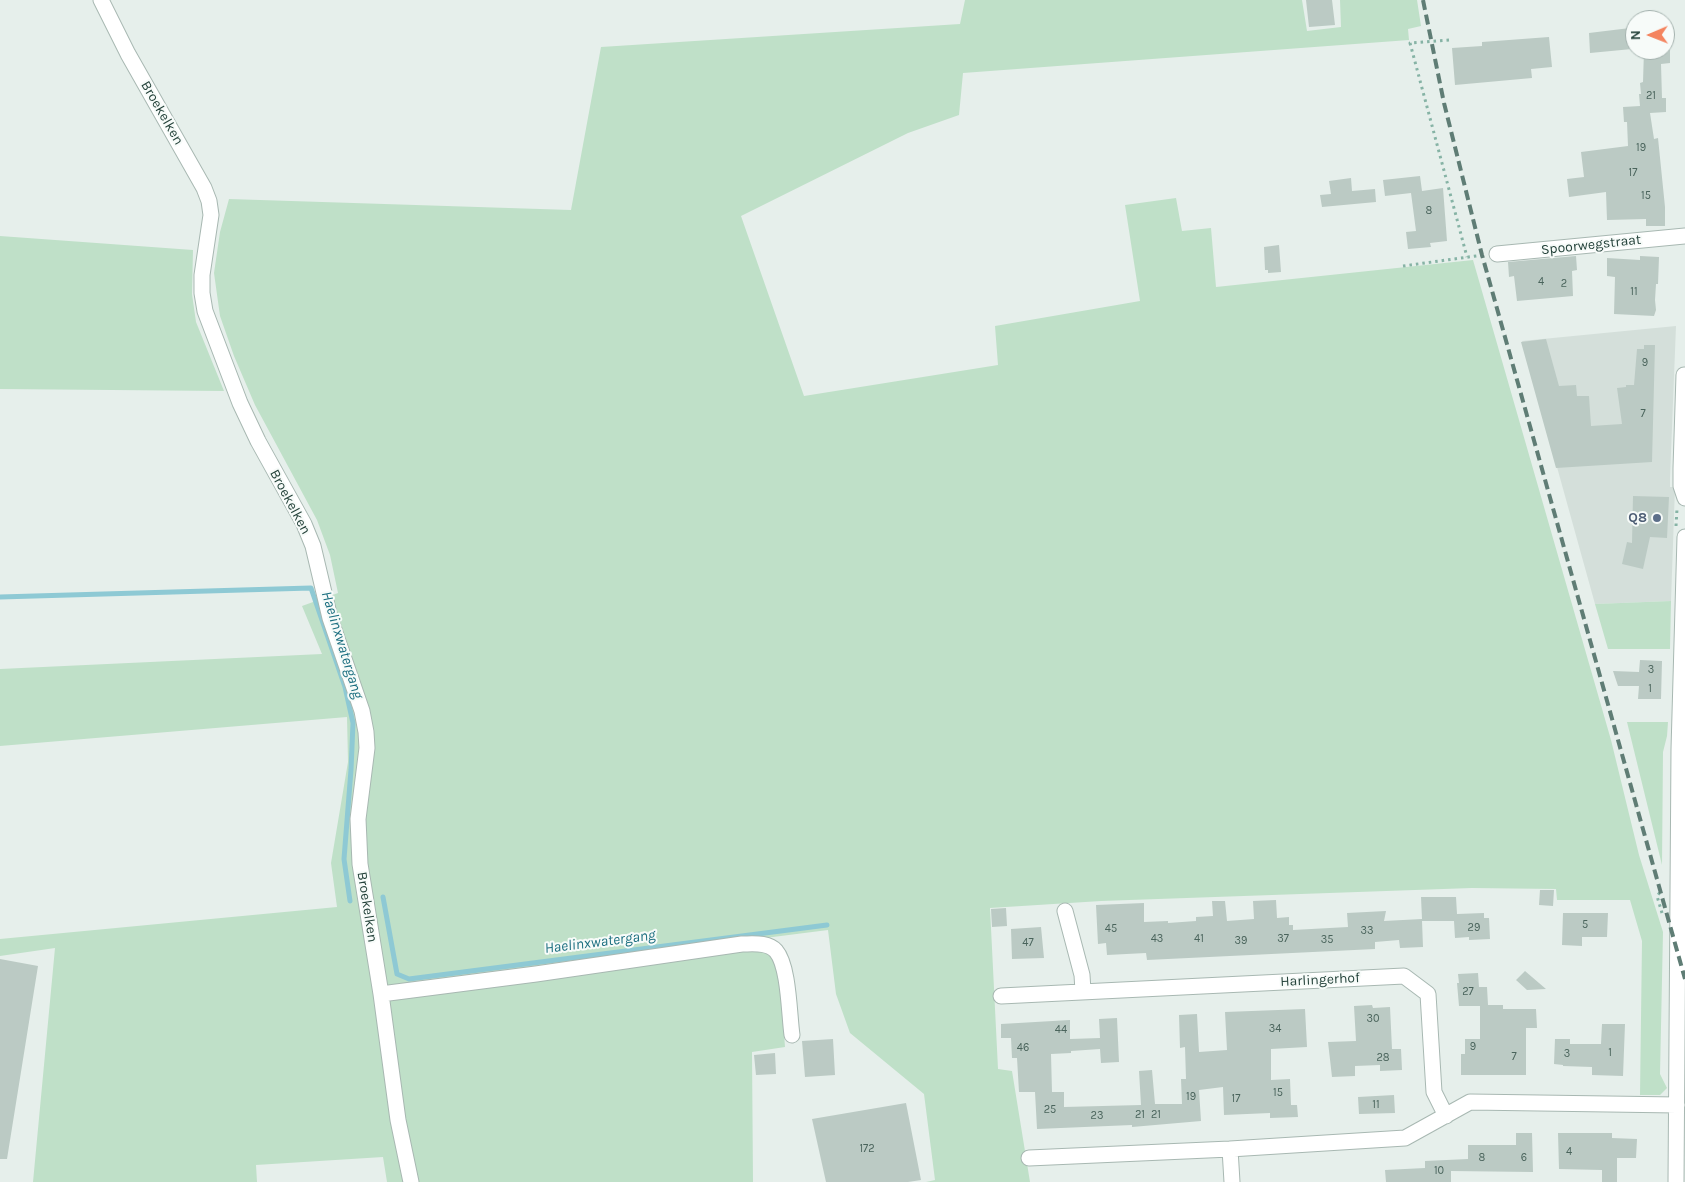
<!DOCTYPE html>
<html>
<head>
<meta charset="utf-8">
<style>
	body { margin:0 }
	#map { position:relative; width:1685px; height:1182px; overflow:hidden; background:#e6efeb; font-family:Karla,sans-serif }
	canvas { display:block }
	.north { position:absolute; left:1625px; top:10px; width:50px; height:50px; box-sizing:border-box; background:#f7fbf9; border:1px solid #a3b1ad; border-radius:50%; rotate:269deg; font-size:14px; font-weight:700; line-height:20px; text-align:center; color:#24423a }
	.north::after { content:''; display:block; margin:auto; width:18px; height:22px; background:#f4845f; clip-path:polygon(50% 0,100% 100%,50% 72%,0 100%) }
</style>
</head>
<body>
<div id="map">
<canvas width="1685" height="1182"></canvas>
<div class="north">N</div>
</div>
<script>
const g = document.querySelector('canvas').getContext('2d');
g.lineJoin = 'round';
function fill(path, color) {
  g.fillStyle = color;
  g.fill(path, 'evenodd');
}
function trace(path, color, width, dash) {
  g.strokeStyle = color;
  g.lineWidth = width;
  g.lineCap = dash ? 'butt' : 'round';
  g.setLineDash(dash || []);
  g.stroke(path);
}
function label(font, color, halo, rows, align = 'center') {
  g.font = font + ' Karla,sans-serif';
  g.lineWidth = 4;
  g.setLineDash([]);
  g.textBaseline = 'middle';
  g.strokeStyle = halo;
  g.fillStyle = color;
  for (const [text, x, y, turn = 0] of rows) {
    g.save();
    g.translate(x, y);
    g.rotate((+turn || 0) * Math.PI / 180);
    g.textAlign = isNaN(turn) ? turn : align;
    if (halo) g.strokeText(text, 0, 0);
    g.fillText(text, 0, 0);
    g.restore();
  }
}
fill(new Path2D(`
	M1676 326 1670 478V487H1675L1671 601 1595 604 1522 341Z`), '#d4dfda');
fill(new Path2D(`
	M965 0H1302L1307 31 1341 27 1340 0H1417L1421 26 1408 29 1409 40 963 73 959 115 908 133 741 216 804 396 998 365 995 326 1140 301 1125 205 1176 198 1182 231 1211 228 1216 287 1473 260 1611 740 1639 855 1663 932 1660 1074 1667 1088 1660 1095H1640L1642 941 1630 900H1557L1556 889 1472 888 1101 901 990 908 998 1069 1012 1071 1030 1182H926L935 1180 924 1094 850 1033 836 994 828 930 403 984 405 999 744 948 772 953 779 965 785 1047 752 1052 753 1182H387L383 1157 256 1165 257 1182H33L55 948 0 956V939L337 907 331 863 348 762 347 717 0 746V669L322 654 302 606 338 593 330 555 317 520 255 405 234 356 220 316 214 273 220 232 229 199 571 210 601 47 960 24Z
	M0 236 193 250 192 294 196 322 224 391 0 389Z
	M1671 601 1670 649H1608L1595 604Z
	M1627 722H1668L1667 736 1663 752 1662 865Z`), '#bfe0c8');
trace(new Path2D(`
	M0 597 311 588 345 687 353 723 351 770 344 859 350 901
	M383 897 397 974 409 979 827 925`), '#8ec9d4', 5);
fill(new Path2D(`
	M1306 0H1332L1335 25 1309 27Z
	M1630 28 1632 49 1590 53 1589 33Z
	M1549 37 1552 67 1531 69 1532 78 1455 85 1452 48 1482 46V42Z
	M1644 50H1670V63L1661 64 1662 98H1666V112L1650 113 1654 139 1658 138 1665 207V226H1646V219L1607 220 1606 192 1569 197 1567 179 1584 177 1581 152 1628 146 1627 122H1624L1623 107 1640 106 1639 94H1641L1640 83 1643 82Z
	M1420 176 1422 191 1443 188 1447 241 1430 243 1431 247 1408 249 1406 232 1416 231 1411 193 1385 196 1383 180Z
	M1351 178 1352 191 1375 189 1376 202 1322 207 1320 195 1331 194 1329 181Z
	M1279 245 1281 272 1268 273V270H1265L1264 247Z
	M1576 256 1577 270 1572 271 1573 296 1517 301 1514 276 1509 277 1508 262Z
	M1640 256 1659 257 1658 284H1656L1655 300 1656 310 1654 316 1614 314 1615 277 1607 276V258L1640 260Z
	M1546 339 1559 386 1576 385 1577 396H1589L1591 426 1622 424 1617 388 1626 387V385H1634L1637 349H1644V345H1655L1652 462 1556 468 1521 342Z
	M1633 496 1669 497 1667 538 1650 537 1643 569 1622 564 1627 542 1632 543Z
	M1640 660 1662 661 1661 699H1638L1639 686H1618L1613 671 1639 672Z
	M1540 890H1554L1553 906 1539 905Z
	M1421 897H1456L1457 914 1484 913V918H1489L1490 939 1469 940V937L1455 938 1454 921H1422L1423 947 1400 948 1399 940 1375 942V949L1147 960 1146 953 1107 955 1106 943 1098 944 1096 905 1144 903V922L1168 921V923L1196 921V917L1213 916 1212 901H1225L1227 921 1254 919 1253 901 1276 900 1277 918 1289 917V925H1293V930L1348 927 1347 913 1386 911 1384 921 1422 919Z
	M1006 908 1007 926 992 927 991 909Z
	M1563 913H1608L1607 937H1582V946L1562 945Z
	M1041 927 1044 958 1012 959 1011 929Z
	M0 959 38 966 7 1159H0Z
	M1525 971 1546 989 1527 990 1516 980Z
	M1478 973 1479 987H1487L1488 1005H1503V1009H1536L1537 1028H1526V1075H1461V1054H1465V1039H1480V1006H1459L1457 983H1459L1458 974Z
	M1372 1005 1373 1008 1390 1007 1392 1049H1401L1402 1070 1380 1071V1065L1355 1066V1076L1332 1077 1328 1042 1356 1041 1354 1006Z
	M1305 1009 1307 1047 1271 1049V1080L1290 1079 1291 1105H1297L1298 1117 1270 1118V1113L1224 1115 1223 1087 1199 1090 1201 1121 1132 1127V1125L1037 1129 1035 1092H1019L1017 1058H1012L1011 1038H1001V1024L1070 1020V1039L1100 1038 1099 1019 1117 1018 1119 1062 1101 1063 1100 1049 1071 1051V1053L1051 1054 1052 1092H1064V1107L1141 1105 1139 1071 1152 1070 1155 1104H1182L1181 1079H1186L1185 1047 1180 1048 1179 1015 1197 1014 1199 1052 1227 1050 1225 1012Z
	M1602 1024H1625L1623 1076 1592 1075V1067L1563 1066V1065L1554 1064 1555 1039H1570V1044H1601Z
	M833 1039 835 1075 805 1077 802 1041Z
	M775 1053 776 1074 756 1075 754 1055Z
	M1394 1095 1395 1113 1359 1114 1358 1097Z
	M906 1103 921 1180 908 1182H826L812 1119Z
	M1516 1133H1532L1533 1172 1451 1171V1182H1386L1385 1170 1425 1168V1161L1468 1159V1145H1516Z
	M1558 1133H1612V1138L1637 1139 1636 1158H1617V1182H1602V1170L1559 1169Z`), '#bbcac4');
const minor = new Path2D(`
	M101 0 128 54 204 188 209 201 211 215 202 275V293L205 311 240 403 258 441 304 524 313 546 330 618 362 711 366 732 367 748 358 819 360 864 381 994 398 1120 411 1182
	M1497 254 1685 236
	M1684 375 1681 468V486L1685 498
	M1065 911 1082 975 1083 991
	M381 994 536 974 742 944C753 944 768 942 776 951 789 966 789 1014 792 1035
	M1001 996 1404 976 1428 994 1434 1092 1446 1116
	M1230 1149 1232 1182
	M1029 1158 1230 1149 1405 1138 1470 1102 1677 1105
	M1676 1182 1679 749 1685 537`);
trace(minor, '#a8b8b2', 17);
trace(new Path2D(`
	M1449 40 1410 43 1467 257
	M1403 266 1483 255
	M1676 526 1677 509
	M1662 913 1657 896 1662 890`), '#86b3a5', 3, [2.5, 4]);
trace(minor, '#fff', 15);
trace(new Path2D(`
	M1423 0 1444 103 1482 255 1685 979`), '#5f7d75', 4, [10, 5]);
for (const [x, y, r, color] of [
	[1657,518,5,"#5c6f8a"]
]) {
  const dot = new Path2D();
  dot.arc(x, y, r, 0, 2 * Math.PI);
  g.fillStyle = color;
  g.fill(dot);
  trace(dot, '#f7fbf9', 2);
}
label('11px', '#4a645c', null, [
	["21",1651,96],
	["19",1641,148],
	["17",1633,173],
	["15",1646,196],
	["8",1429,211],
	["4",1541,282],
	["2",1564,284],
	["11",1634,292],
	["9",1645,363],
	["7",1643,414],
	["3",1651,670],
	["1",1650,689],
	["5",1585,925],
	["29",1474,928],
	["45",1111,929],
	["33",1367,931],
	["43",1157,939],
	["41",1199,939],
	["37",1283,939],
	["35",1327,940],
	["39",1241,941],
	["47",1028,943],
	["27",1468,992],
	["30",1373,1019],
	["34",1275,1029],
	["44",1061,1030],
	["9",1473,1047],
	["46",1023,1048],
	["1",1610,1053],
	["3",1567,1054],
	["7",1514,1057],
	["28",1383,1058],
	["15",1278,1093],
	["19",1191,1097],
	["17",1236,1099],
	["11",1376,1105],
	["25",1050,1110],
	["21",1140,1115],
	["21",1156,1115],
	["23",1097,1116],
	["172",867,1149],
	["4",1569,1152],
	["8",1482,1158],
	["6",1524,1158],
	["10",1439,1171]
]);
label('14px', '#24423a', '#f7fbf9', [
	["Broekelken",162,113,60],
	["Spoorwegstraat",1591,245,-6],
	["Broekelken",290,502,62],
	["Broekelken",367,907,81],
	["Harlingerhof",1320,980,-3]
]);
label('bold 14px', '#4e5e75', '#f7fbf9', [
	["Q8",1647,518]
], 'right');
label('italic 15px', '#1c6f80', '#f7fbf9', [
	["Haelinxwatergang",342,645,73],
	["Haelinxwatergang",600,942,-7]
]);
</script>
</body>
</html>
